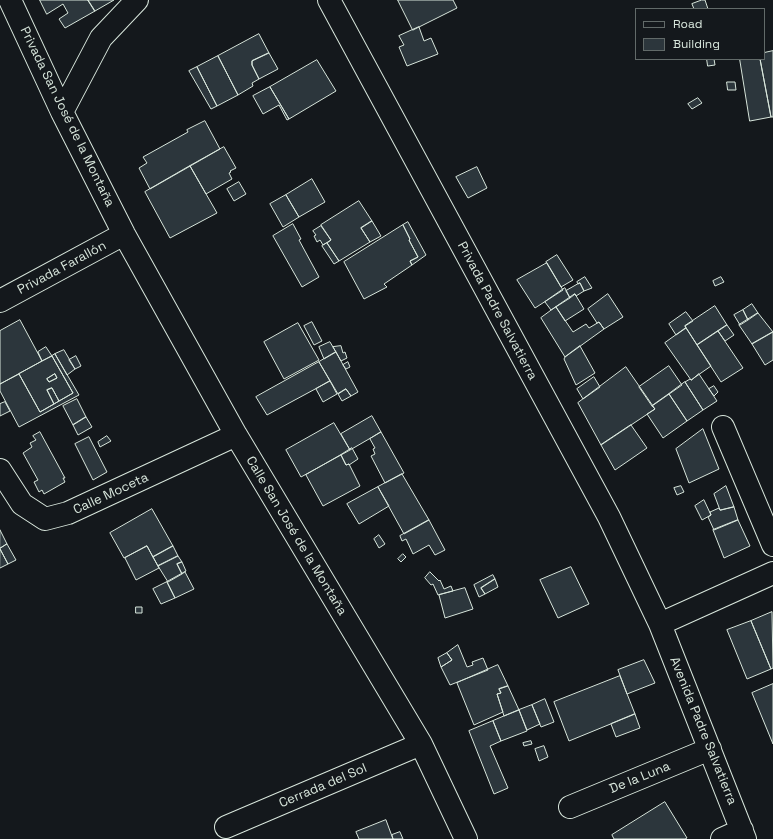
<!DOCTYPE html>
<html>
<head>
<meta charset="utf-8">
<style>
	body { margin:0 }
	#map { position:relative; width:773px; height:839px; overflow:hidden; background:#14181c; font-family:"Space Grotesk",sans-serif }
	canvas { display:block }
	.legend { position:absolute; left:635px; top:8px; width:130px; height:52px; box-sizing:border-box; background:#14181c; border:1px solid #626a69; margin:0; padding:5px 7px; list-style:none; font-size:12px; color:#d8e6dc }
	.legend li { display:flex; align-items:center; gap:8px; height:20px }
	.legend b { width:20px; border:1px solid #626a69 }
</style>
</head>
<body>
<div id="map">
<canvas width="773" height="839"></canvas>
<ul class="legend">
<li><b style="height:5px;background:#14181c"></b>Road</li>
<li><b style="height:11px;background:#2c363c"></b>Building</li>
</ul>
</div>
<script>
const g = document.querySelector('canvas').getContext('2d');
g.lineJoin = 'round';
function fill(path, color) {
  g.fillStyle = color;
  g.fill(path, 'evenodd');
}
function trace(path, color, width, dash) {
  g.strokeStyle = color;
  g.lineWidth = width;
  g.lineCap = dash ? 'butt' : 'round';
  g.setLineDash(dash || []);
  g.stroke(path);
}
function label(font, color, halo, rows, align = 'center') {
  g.font = font + ' "Space Grotesk",sans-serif';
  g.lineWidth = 3;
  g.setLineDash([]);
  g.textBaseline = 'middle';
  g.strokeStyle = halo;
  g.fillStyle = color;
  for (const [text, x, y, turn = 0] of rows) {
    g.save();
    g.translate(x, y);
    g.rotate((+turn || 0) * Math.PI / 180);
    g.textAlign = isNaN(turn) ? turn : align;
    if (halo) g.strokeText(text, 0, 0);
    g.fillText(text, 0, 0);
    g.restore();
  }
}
const building = new Path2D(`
	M40 0H88L95 11 65 28 59 19 68 13 63 4 47 14Z
	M88 0H114L95 11Z
	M398 0H453L457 8 413 30Z
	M702 0H705L708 9H694L692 4Z
	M419 27 424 41 431 38 438 54 407 66 399 47 404 45 399 36Z
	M259 34 269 53 252 61V65L259 79 252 83 253 86 238 95 218 56Z
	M773 51V117H771L760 59H764V53Z
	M269 53 278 69 259 79 252 65V61Z
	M218 56 238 95 217 106 197 67Z
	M707 59H714L715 65 708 66Z
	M740 59H760L771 117 750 121Z
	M317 60 336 91 289 119 270 87Z
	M197 67 217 106 211 109 189 71Z
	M727 82H735L736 90H728Z
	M270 87 289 119 287 120 279 105 263 114 253 96Z
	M698 98 702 103 692 109 688 104Z
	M205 121 220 149 150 189 139 168 147 163 143 157 188 132 187 130Z
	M224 147 236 168 230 171 231 172 229 173 232 179 206 194 190 166Z
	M190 166 217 213 170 238 145 192Z
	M477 167 487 188 468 198 456 177Z
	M312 179 325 202 299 217 286 195Z
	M239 182 246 194 234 201 227 189Z
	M286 195 299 217 283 227 270 204Z
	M359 201 372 221 361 228 370 242 339 261 327 243 331 240 321 225Z
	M372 221 381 236 370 242 361 228Z
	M408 222 426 255 412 265 410 261 418 257 409 240 410 239 403 225Z
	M293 224 301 239 299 240 319 277 302 287 273 236Z
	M403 225 410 239 409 240 418 257 410 261 412 265 384 284 387 287 364 299 344 262Z
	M321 226 331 240 323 245 320 240 317 242 314 236 316 235 313 231Z
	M327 243 339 261 334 264 322 246Z
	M557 255 573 280 561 287 546 262Z
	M547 263 563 290 535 308 517 280Z
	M585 277 592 288 584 291 580 283 578 284 577 282Z
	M721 277 724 282 715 286 713 281Z
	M580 283 584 291 576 296 575 294 570 298 566 291Z
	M565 288 570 298 551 310 545 302Z
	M575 294 584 309 565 321 556 307Z
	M608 294 623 317 604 329 599 322 597 323 588 309Z
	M752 304 758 313 748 320 743 310Z
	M715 306 727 325 697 345 685 326Z
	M556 307 573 332 586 324 589 328 599 322 604 329 565 357 541 318Z
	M743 310 748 320 740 325 734 315Z
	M686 312 693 321 685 326 686 328 676 335 669 324Z
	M758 313 773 332 752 344 739 325Z
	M20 320 42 361 0 384V331Z
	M312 322 322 341 314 345 304 326Z
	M298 323 319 360 284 379 264 342Z
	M727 325 734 335 725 341 718 331Z
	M686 328 711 366 691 380 665 343Z
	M718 331 743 368 721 382 697 345Z
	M773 332V360L765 365 752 344Z
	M330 342 336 352 324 359 319 347Z
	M341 346 343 353 345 352 347 358 341 361 333 347Z
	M580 346 595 373 576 385 564 359 565 357Z
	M46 347 52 356 42 361 38 352Z
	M64 350 75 369 67 375 55 354Z
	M336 352 358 392 351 396 346 389 338 394 319 362Z
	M55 354 79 395 19 427 0 391V384L19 374 40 412 73 393 52 356Z
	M52 356 73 393 59 401 52 388 47 390 54 404 40 412 19 374ZM55 374 57 378 49 382 47 379Z
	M76 356 81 366 75 369 69 360Z
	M319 362 330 381 267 415 256 397Z
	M348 362 350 367 346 369 343 365Z
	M669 366 682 385 652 406 639 387Z
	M626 367 655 409 601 445 578 403Z
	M55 374 57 378 49 382 47 379Z
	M699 374 717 401 703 410 685 382 690 379 691 380Z
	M594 377 600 387 583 399 577 389Z
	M330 381 337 394 323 402 316 389Z
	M685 382 703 410 687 421 669 394Z
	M714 386 718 392 714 396 709 389Z
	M52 388 59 401 54 404 47 390Z
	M346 389 351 396 342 401 338 394Z
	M669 394 687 421 663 438 647 414 655 409 652 406Z
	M77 399 86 417 73 425 63 406Z
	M5 402 10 411 0 416V404Z
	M372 416 381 432 350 450 341 434Z
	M86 417 92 427 78 435 73 425Z
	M334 423 350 450 301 477 286 450Z
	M631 425 647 448 615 470 601 445Z
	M703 429 719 469 689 483 676 449Z
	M40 432 65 478H63L65 482 44 494 42 490 39 492 34 482 38 480 23 453 32 447 30 443 36 440 33 436Z
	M381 432 404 473 385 483 371 456 375 454 373 449 375 448 370 439Z
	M107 436 111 441 100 447 98 442Z
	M89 437 107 472 93 480 75 444Z
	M352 448 358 459 349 465V464L346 465 341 455Z
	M341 455 346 465 349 464 360 486 323 506 306 475Z
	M402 474 429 520 404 534 378 487Z
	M681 486 684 492 677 495 674 488Z
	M726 486 734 507 720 510 714 494Z
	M378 487 389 506 359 524 347 504Z
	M704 500 711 515 702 520 695 506Z
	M734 507 738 520 714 530 708 517 711 515 710 512 719 508 720 510Z
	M152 509 173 546 153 557 147 546 124 558 110 533Z
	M429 520 445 550 435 555 429 545 413 554 406 539 402 541 400 536Z
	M738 520 750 546 724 558 713 530Z
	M0 530 7 544 0 548Z
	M379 535 385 544 379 548 374 539Z
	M7 544 16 560 8 564 0 549Z
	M147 546 159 568 136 580 125 558Z
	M173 546 178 556 158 566 153 557Z
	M0 549 8 564 0 568Z
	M403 554 406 557 401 562 398 559Z
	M178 556 182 562 177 564 182 574 168 582 158 566Z
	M182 562 186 571 182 574 177 564Z
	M571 567 589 604 558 618 540 580Z
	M185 572 194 589 175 598 167 582Z
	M430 572 439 581 440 580 444 589 451 586 453 591 438 595 433 584 431 585 425 578Z
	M493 575 495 579 481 588 485 594 479 597 474 585Z
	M495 579 498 587 485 594 481 588Z
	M167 582 175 598 161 604 153 589Z
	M465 588 473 609 445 618 439 595Z
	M136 607H142V613H136Z
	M772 612 773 668 771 669 751 621Z
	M751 621 771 669 747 679 727 630Z
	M458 645 467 667 473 665 472 662 483 658 488 670 450 685 441 667 452 660 447 653Z
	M447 653 452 660 441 667 438 658Z
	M644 660 655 683 627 694 618 670Z
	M498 665 508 686 499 689 501 693 497 694 503 712 474 725 457 683Z
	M620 676 635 714 569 741 554 702Z
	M773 684V744L752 693Z
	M508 686 519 710 504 716 497 694 501 693 499 689Z
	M545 699 554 722 541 727 532 705Z
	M532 705 540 724 527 730 519 710Z
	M519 710 527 731 501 741 493 721Z
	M635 714 640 728 616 737 611 724Z
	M493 721 501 741 490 746 508 788 494 794 469 731Z
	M531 741 532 744 524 746 523 743Z
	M544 746 548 757 539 761 535 749Z
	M665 802 687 838 685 839H614L612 835Z
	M386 820 393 839H359L356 832Z
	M400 832 403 839H393L392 835Z`);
fill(building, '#2c363c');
trace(building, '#d8e6dc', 1);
const minor = new Path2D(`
	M10 0 62 112 124 234 236 435 421 744 466 839
	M329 0 609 517 660 624 745 839
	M62 112 101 38 137 0
	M0 301 124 234
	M723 427 773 545
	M0 470 22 504 45 519 68 513 236 435
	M660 624 773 573
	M570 807 710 749
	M226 827 421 744
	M722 839 742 830`);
trace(minor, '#d8e6dc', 24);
trace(minor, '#14181c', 22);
label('13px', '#d8e6dc', '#14181c', [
	["Privada San José de la Montaña",67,117,64],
	["Privada Farallón",62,268,-28],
	["Privada Padre Salvatierra",497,311,62],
	["Calle Moceta",111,494,-25],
	["Calle San José de la Montaña",296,536,59],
	["Avenida Padre Salvatierra",703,731,68],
	["De la Luna",640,778,-22],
	["Cerrada del Sol",323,786,-23]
]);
</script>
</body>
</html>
